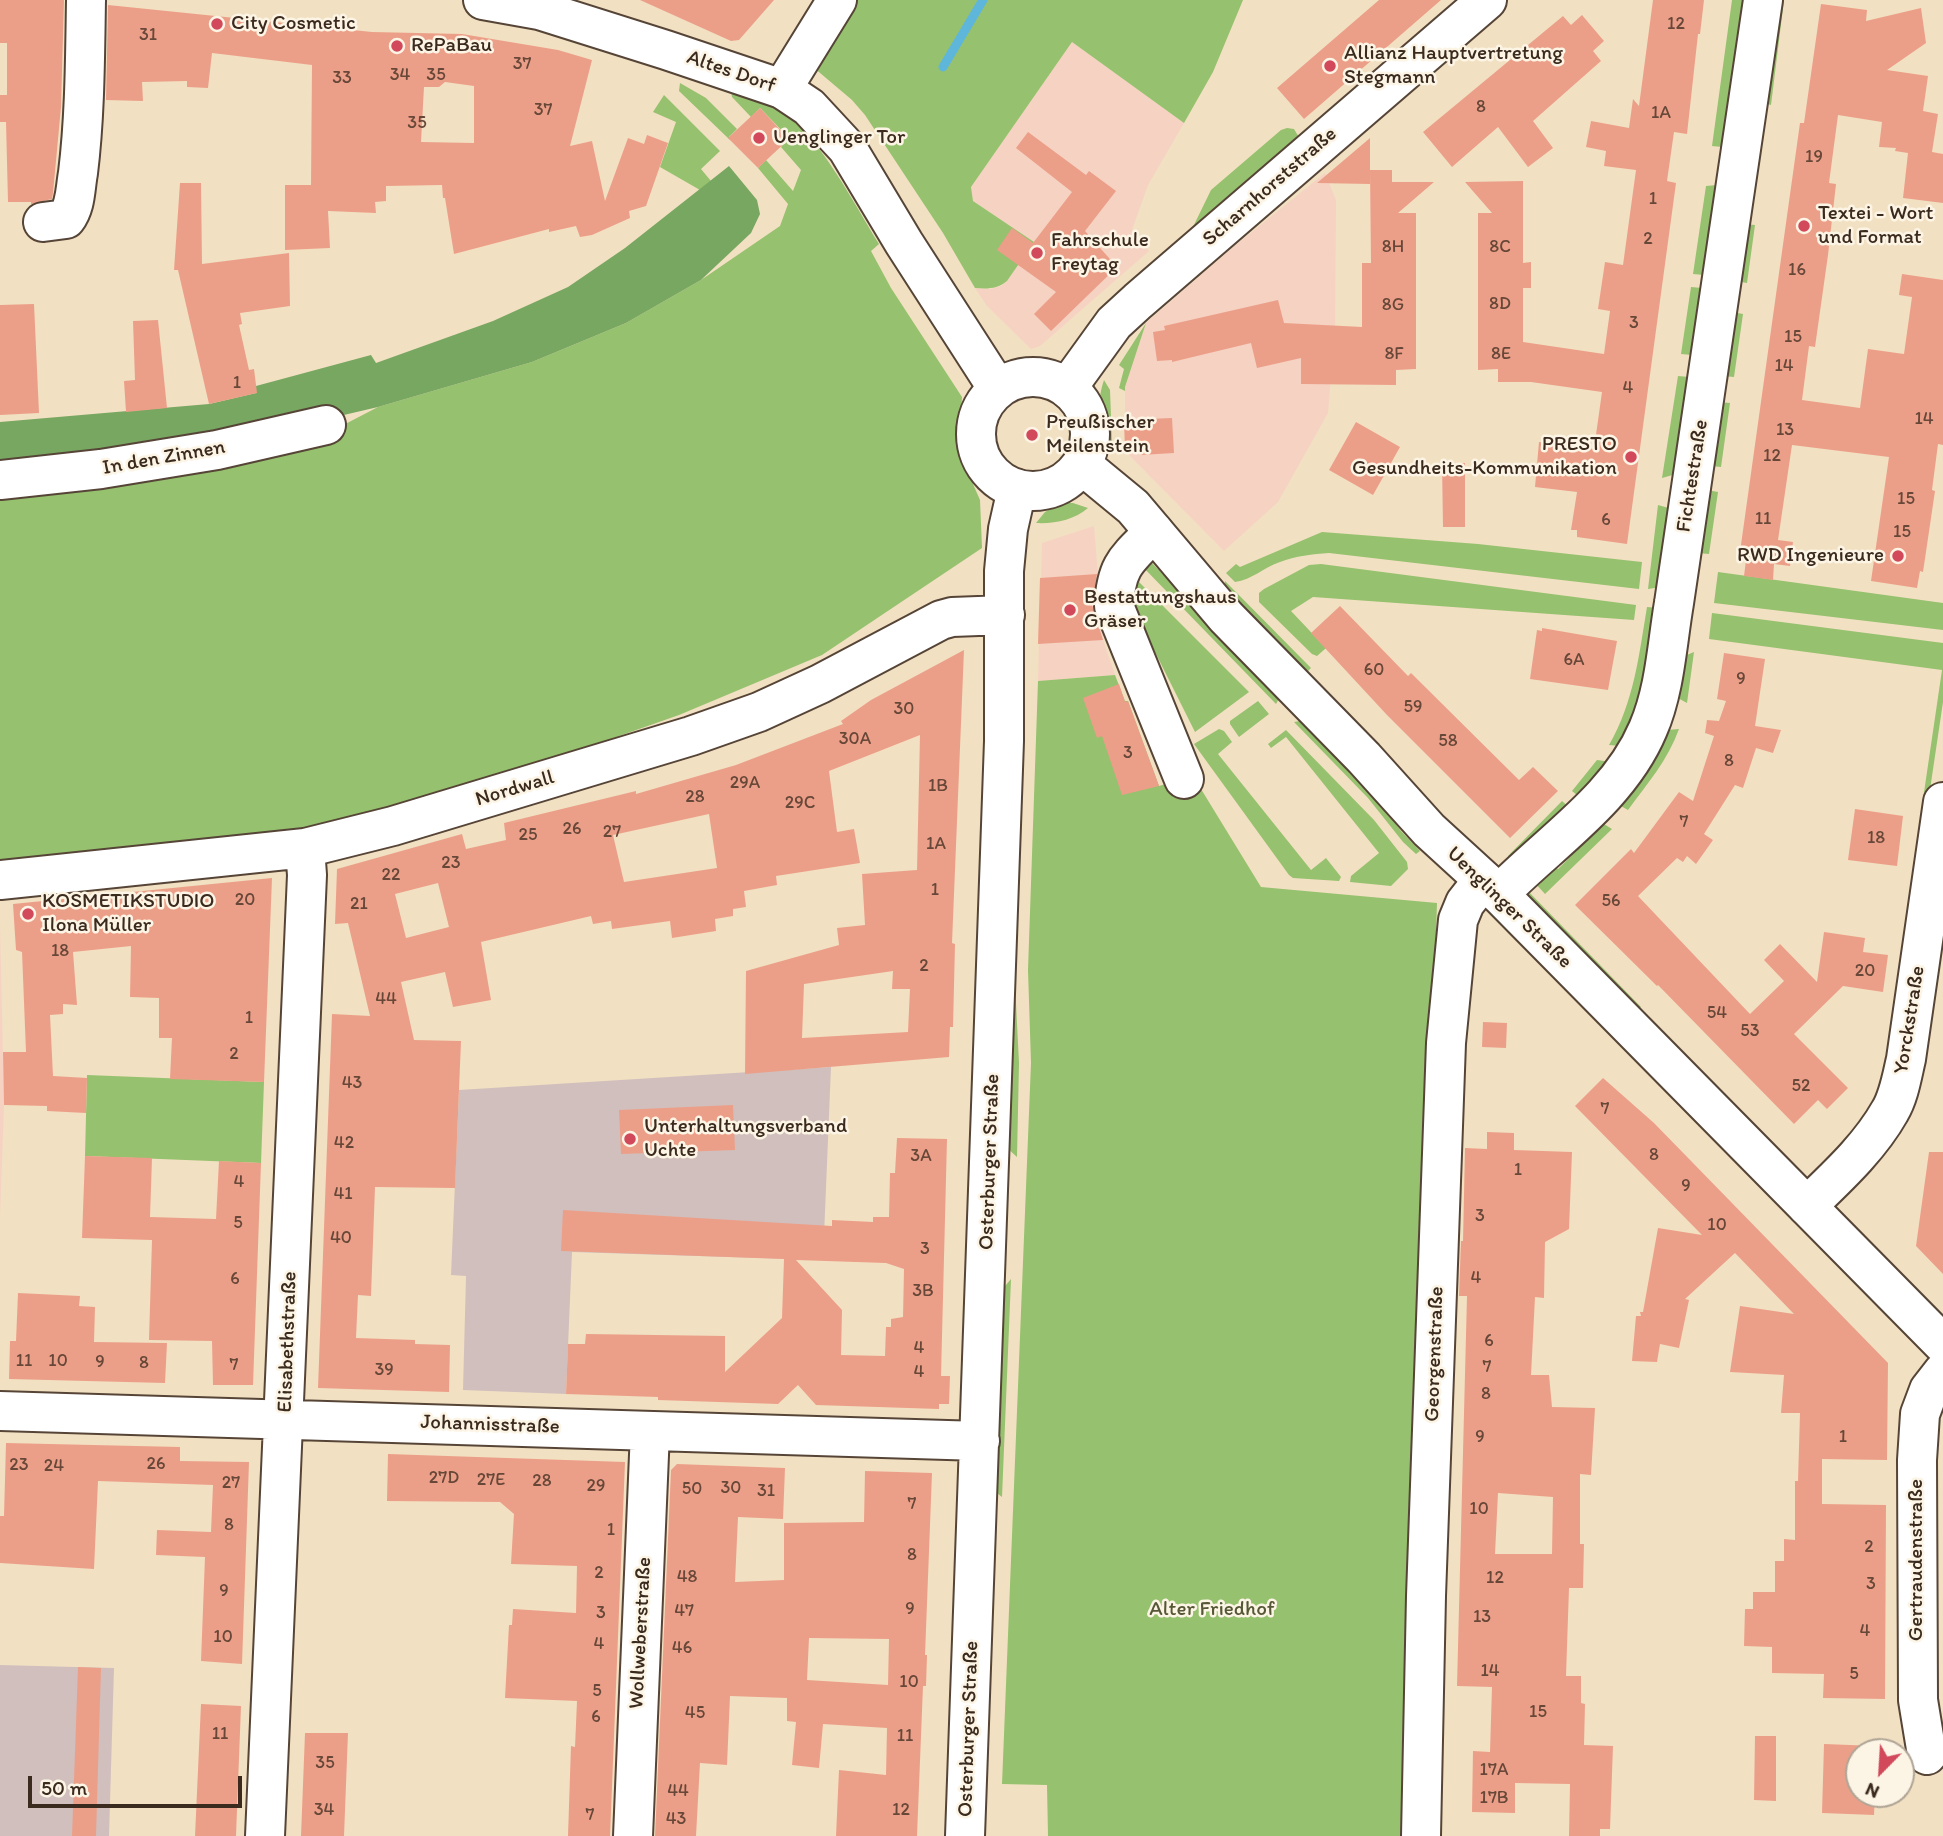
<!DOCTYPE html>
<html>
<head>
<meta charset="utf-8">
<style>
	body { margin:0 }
	#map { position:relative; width:1943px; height:1836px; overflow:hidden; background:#f2e0c2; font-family:Itim,sans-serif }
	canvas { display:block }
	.north { position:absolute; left:1845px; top:1738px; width:70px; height:70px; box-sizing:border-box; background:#fcf5e5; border:2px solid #afa495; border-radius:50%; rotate:204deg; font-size:19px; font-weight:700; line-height:28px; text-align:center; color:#3b2a1e }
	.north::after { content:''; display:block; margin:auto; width:24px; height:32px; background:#d1495b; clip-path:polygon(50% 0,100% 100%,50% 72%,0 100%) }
	.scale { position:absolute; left:28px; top:1776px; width:214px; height:32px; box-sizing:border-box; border:4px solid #3b2a1e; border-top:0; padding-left:9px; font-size:21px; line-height:24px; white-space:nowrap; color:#3b2a1e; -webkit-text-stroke:5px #fcf5e5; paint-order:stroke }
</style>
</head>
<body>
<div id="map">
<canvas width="1943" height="1836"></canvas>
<div class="north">N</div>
<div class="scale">50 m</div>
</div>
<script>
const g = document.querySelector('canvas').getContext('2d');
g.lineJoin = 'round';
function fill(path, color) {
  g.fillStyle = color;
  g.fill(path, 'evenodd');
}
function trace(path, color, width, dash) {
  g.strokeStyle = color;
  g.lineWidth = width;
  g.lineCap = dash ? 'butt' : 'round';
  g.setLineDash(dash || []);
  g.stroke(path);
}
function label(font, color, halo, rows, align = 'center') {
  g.font = font + ' Itim,sans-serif';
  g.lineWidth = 5;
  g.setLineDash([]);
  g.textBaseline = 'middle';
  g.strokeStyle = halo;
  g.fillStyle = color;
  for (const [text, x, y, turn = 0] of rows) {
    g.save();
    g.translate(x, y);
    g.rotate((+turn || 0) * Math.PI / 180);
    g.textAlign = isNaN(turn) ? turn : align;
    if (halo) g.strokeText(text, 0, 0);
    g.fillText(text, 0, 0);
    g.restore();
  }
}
fill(new Path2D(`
	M1072 42 1184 123 1148 185 1132 230 1149 251 1040 346 1031 349 987 306 975 288 991 289 1001 286 1007 281 1034 242 973 201 971 187Z
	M1325 173 1336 200 1335 326 1328 413 1278 502 1224 551 1125 451V387L1146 323 1232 248Z
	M1094 526 1103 640 1115 675 1038 681 1042 543Z
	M0 923 4 1105 0 1217Z`), '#f6d2c3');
fill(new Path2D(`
	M831 1067 823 1260 572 1252 566 1394 463 1390 466 1276 451 1275 459 1090Z
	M0 1665 114 1668 109 1836H0Z`), '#d1bfbd');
fill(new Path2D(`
	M848 0H1243L1213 72 1184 123 1072 42 971 187 973 201 1034 242 1007 281C997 289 988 289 975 288L943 233 865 115 852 100 813 67Z
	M1732 0H1743L1722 147 1712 146Z
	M1775 0H1784L1771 105 1761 102Z
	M680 83 706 98 737 129 729 137 730 140 679 91Z
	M731 91C747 97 765 102 781 111 820 136 854 204 879 244L871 251 891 288 962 397 959 452 980 500 982 548 822 655 679 715 388 817 301 829 0 864V491L326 434 378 407 532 362 626 323 701 280 780 226 788 204 758 168 766 160 793 191 801 170 781 147 789 138 760 108 751 117 732 97Z
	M664 95 720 151 701 169 711 181 700 190 660 167 676 122 653 112Z
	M1287 128 1294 129 1300 139 1191 231 1211 190 1281 130Z
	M1717 185 1704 275 1693 274 1706 186Z
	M1744 224 1755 225 1747 283 1736 281Z
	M1691 287 1702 288 1692 355 1681 354Z
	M1732 312 1743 314 1734 377 1723 376Z
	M1146 323 1125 387V391L1119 388 1124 369 1119 365Z
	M1678 376 1689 377 1676 474 1662 478Z
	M1104 380 1110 390 1112 443 1107 447C1096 427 1097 401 1104 380Z
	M1719 402 1730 403 1721 467 1711 466Z
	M1707 490 1718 492 1709 554 1698 553Z
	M1061 503H1073L1088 508C1074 520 1054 524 1036 523L1045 512Z
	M1658 505 1672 509 1661 587 1648 589Z
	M1322 532 1478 544 1642 562 1639 589 1329 553C1313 554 1295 556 1280 562 1264 567 1252 580 1235 582L1226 573 1236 564 1240 567Z
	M1150 561 1281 695 1276 704 1140 564Z
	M1321 564 1636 605 1634 620 1313 597 1291 611 1326 648 1317 656 1312 654 1259 602V593L1264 589 1309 565Z
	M1718 572 1943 603V630L1714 603Z
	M1131 574 1249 692 1195 732 1126 594Z
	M1225 581 1311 668 1304 675 1224 588Z
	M1647 607 1659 608 1648 689 1621 746 1609 745C1634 702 1639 655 1647 607Z
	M1712 613 1943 643V702L1928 803 1922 806 1942 670 1709 639Z
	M1694 652 1687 703 1676 697 1682 657Z
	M1115 675 1125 701H1128L1159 786 1193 776 1261 887 1437 903 1407 1836H1048L1047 1785 1002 1784 1031 1063 1028 970 1038 681Z
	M1258 701 1269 714 1239 737 1230 724V721Z
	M1306 720 1365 782 1401 831 1420 851 1416 854 1403 842 1368 798 1294 722Z
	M1219 729 1224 731 1232 742 1218 754 1311 870 1326 858 1341 877 1339 881 1293 878 1289 875 1194 744Z
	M1679 729C1668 760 1647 784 1628 810L1619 805 1667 730Z
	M1286 730 1374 820 1407 862 1408 869 1391 886 1350 882 1351 876 1379 853 1286 737 1271 748 1268 744Z
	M1019 754H1024L1015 984 1019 1063 1017 1157 1006 1147Z
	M1597 760 1611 762 1582 799 1572 791Z
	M1562 801 1572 810 1513 861 1508 856Z
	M1604 824 1612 829 1545 894 1534 882 1552 864 1558 869Z
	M1525 888 1641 1007 1637 1010 1522 891Z
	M87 1075 264 1082 261 1163 85 1156Z
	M1011 1279 1002 1497 993 1490 1000 1292Z`), '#96c16e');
fill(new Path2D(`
	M729 166 757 200 760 214 751 233 701 280 626 323 532 362 378 407 301 425 0 469V422L209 404 256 393V386L371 355 376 363 493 321 568 287 625 248Z`), '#78a761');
trace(new Path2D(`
	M943 67 983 0`), '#5eb6db', 9);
fill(new Path2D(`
	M0 0H64L61 107 53 193 52 199 31 204V202H8L6 122H0V95H7V43H0Z
	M640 0H774L739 40 731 41Z
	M1379 0H1441L1304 119 1277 88Z
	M1653 0H1704L1700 34H1698L1687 134 1674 132 1667 181 1676 183 1627 544 1577 537V530H1571L1577 492 1535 487 1539 442 1594 449 1602 392 1531 382H1498V369L1478 370V213H1492L1465 182 1523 181V263L1531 262V288H1523V342L1604 354 1610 311 1598 309 1605 262 1623 265 1636 170 1604 166 1606 151 1586 147 1591 121 1629 128 1633 99 1639 106Z
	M1821 4 1867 10 1866 21 1921 8 1926 43 1887 70 1928 76 1923 111 1938 114 1932 152 1943 154V203L1903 198 1908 153 1895 151 1896 148 1879 147 1882 122 1838 115 1829 183 1836 184 1828 255 1815 347 1809 346 1802 400 1860 408 1868 349 1904 354 1912 297 1899 295 1902 274 1943 280V445L1938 444 1932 490 1935 491 1923 572 1920 571 1917 588 1871 581 1889 457 1792 445 1778 540 1793 542 1790 566 1774 564 1773 580 1744 576 1746 560 1739 559 1800 123H1804Z
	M108 5 372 32 462 34 558 50 592 60 570 146 592 141 605 201 628 138 644 144 647 135 668 143 646 206 629 211 630 218 592 235 580 237 576 226 549 232V229L454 254 445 198H443L442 185 386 186V201L375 202 376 213 328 211 330 248 285 250V185H311L312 65 212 53 208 88 187 87V81L142 82 143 101 106 100ZM445 82 474 86V143L421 142 424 87H439Z
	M1582 15 1604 41 1593 51 1601 61 1533 121 1553 148 1528 167 1498 127 1452 167 1423 132 1563 16 1571 25Z
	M760 108 789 139 758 168 728 138Z
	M1028 132 1086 175 1089 171 1116 191 1085 231 1117 267 1051 331 1034 314 1056 292 997 250 1012 228 1033 243 1072 192 1016 148Z
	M1370 138V184L1317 183Z
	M1370 170H1392V182H1434L1398 213H1416V369L1396 370V385L1301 384V358L1257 368 1251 343 1172 362V360L1157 361 1153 332 1165 330 1164 326 1278 300 1284 323 1362 327V263H1371Z
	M180 183H201L202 264 289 253 290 306 240 313 242 324 239 325 249 370 254 369 257 393 209 404 178 270H174Z
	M34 304 39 413 0 415V305Z
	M158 320 167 408 126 412 124 381 135 380 133 321Z
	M1172 418 1174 453 1141 455V450L1125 451 1124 420Z
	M1356 422 1400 447 1373 495 1329 470Z
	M1442 463H1465V527H1443Z
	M1097 574 1092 605 1103 640 1038 644 1040 578Z
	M1340 606 1408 676 1411 673 1519 780 1533 767 1558 791 1510 838 1387 715 1311 633Z
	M1542 628 1617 641 1608 690 1530 679 1537 630 1542 631Z
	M964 650 952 943 955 944 953 1027H950L949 1057 745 1074 746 971 839 945 837 928 865 925 862 874 917 870 920 735 829 771 837 832 854 829 860 863 776 876 777 885 744 891 746 907 733 909V916L715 919 716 931 672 938 670 921 612 929 611 921 593 924 591 916 481 942 491 1000 453 1007 445 972 401 982 414 1040 461 1041 455 1188 375 1187 371 1296 358 1295 356 1338 415 1340V1344L450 1345 449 1392 318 1388 332 1014 370 1016 348 923 335 924 337 869 462 834 466 849 506 840 504 823 636 791V794L736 765 843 724 841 721 871 700ZM709 814 717 868 624 882 613 835ZM438 883 449 927 406 938 395 894ZM893 971 892 989H910L908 1032 802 1038 804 984Z
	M1724 653 1765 659 1755 726 1781 730 1773 753 1756 748 1743 788 1735 785 1704 834 1713 840 1696 864 1687 856 1683 862 1677 858 1638 896 1750 1014 1784 981 1764 960 1780 944 1817 982 1824 932 1865 938 1863 952 1888 955 1883 992 1843 986 1794 1034 1848 1088 1827 1109 1818 1100 1794 1124 1658 985 1657 986 1575 905 1631 849 1634 853 1679 792 1693 801 1714 736 1705 733 1707 720 1719 721 1726 701 1717 699Z
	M1119 684 1125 702 1128 701 1159 786 1122 795 1102 736 1097 738 1083 698Z
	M1855 809 1903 816 1897 866 1848 860Z
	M272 878 264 1082 170 1079 172 1038H159V998L130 997 131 946 73 952 77 1005 63 1004V1014L50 1015 53 1076 87 1078 86 1113 47 1111V1106L4 1105 3 1052H26L22 952 16 950 13 904Z
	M1483 1022 1507 1023 1506 1048 1482 1047Z
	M1603 1078 1654 1123 1888 1363 1887 1460 1822 1459V1504L1886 1505 1885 1699 1823 1698 1824 1674 1772 1673V1647L1744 1646 1745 1609H1753V1592H1775V1561H1784V1539L1795 1540V1481H1798L1800 1413H1781L1784 1375 1730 1372 1740 1306 1794 1314 1735 1253 1685 1299 1689 1300 1679 1348 1660 1344 1657 1362 1632 1361 1636 1316H1641L1640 1312H1643L1658 1228 1702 1235 1575 1106Z
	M733 1105 735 1150 621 1154 619 1110Z
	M1487 1132 1514 1133V1150L1572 1152 1569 1229 1545 1242 1544 1298 1535 1297 1531 1375H1549L1552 1407 1595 1408 1591 1475 1580 1474V1544H1584L1583 1588H1569L1566 1676H1581V1703L1585 1704 1584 1745 1613 1746 1610 1829H1600V1836H1569L1570 1784 1515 1783V1813L1472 1812 1473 1751 1490 1752 1492 1687 1457 1686 1467 1296H1459L1461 1241H1463L1465 1148 1487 1149ZM1498 1493 1553 1497 1552 1554H1495Z
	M897 1138 947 1139 941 1376H950L949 1404H939V1409L816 1405 798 1385 778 1404 658 1400V1397L566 1394 568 1344H585L586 1334 725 1336V1372L782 1318 784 1259 561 1251 563 1210 832 1226V1220L873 1222V1217H889L890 1173H895ZM796 1260 886 1263 904 1269 903 1317 891 1319V1327H886L885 1356 841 1355 842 1310Z
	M1929 1152H1943V1274L1916 1246Z
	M85 1156 152 1158 150 1217 216 1219 219 1161 261 1163 253 1385H213L212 1341 149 1340 152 1240 82 1238Z
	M18 1293 80 1296 79 1306 95 1307 94 1342 167 1343 165 1383 9 1379 10 1341H16Z
	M6 1443 180 1447V1461L249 1462 242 1664 201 1661 205 1557 156 1555 157 1530 211 1532 213 1485 98 1481 94 1569 0 1563V1516H4Z
	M388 1454 625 1462 610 1836H568L571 1746 575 1747 577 1701 505 1698 509 1625H512L513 1609 576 1613 577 1566 511 1564 514 1514 500 1502 387 1501Z
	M677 1464 785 1468 783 1519 738 1517 735 1582 784 1580V1523L864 1522 865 1471 932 1473 925 1655H927L926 1686H923L917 1836H836L839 1770 886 1775 887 1728 823 1724 819 1768 792 1765 796 1722 787 1721V1698L730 1696 727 1765 700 1763 696 1836H655L671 1470ZM809 1638 889 1639 888 1685 807 1680Z
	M78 1667 101 1668 96 1836H72Z
	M201 1704 241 1706 236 1836H195Z
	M305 1733H348L344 1836H301Z
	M1755 1736H1776V1801L1754 1800Z
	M1824 1744 1876 1746V1752H1859V1794H1875L1874 1815 1822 1813Z`), '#ec9f88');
const minor = new Path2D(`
	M782 89 837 0
	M43 222 66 219C76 206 75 189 78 173 85 116 85 58 86 0
	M1067 388 1114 323 1138 301 1487 0
	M0 480 101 469 217 450 326 425
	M1154 532C1127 559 1116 565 1114 606L1184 779
	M0 880 305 848 393 826 691 736 759 712 820 684 941 620 952 617 1005 615
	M1499 894C1550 842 1619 798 1648 729 1665 690 1667 644 1674 603L1763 0
	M1807 1206C1837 1177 1869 1148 1890 1111 1899 1096 1902 1076 1906 1059L1943 802
	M0 1411 980 1441
	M1927 1755 1918 1700 1917 1460 1920 1414 1929 1390 1943 1372
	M265 1836 307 875 305 848
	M633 1836 650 1431
	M965 1836 1004 741V571L1008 529 1017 489
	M1421 1836 1426 1596 1446 1043 1458 920 1465 903 1483 880`);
const major = new Path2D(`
	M483 0 539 10 666 50 782 89 809 107 847 148 904 243 998 389
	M976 434a57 57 0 1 1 114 0a57 57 0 1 1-114 0Z
	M1082 465 1133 507 1226 617 1364 758 1429 830 1499 894 1943 1344`);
trace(minor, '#564537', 42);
trace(major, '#564537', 42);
trace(minor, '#fff', 38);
trace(major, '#fff', 38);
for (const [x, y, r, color] of [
	[217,24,7,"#d1495b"],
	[397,46,7,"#d1495b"],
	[1330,66,7,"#d1495b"],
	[759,138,7,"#d1495b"],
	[1804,226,7,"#d1495b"],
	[1037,253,7,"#d1495b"],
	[1032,435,7,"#d1495b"],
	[1631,457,7,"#d1495b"],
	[1898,556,7,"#d1495b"],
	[1070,610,7,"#d1495b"],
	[28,914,7,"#d1495b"],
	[630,1139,7,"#d1495b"]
]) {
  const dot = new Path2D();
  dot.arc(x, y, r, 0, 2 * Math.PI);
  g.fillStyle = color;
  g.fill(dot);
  trace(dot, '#fcf5e5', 2.5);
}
label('18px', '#674738', null, [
	["12",1676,24],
	["31",148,35],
	["37",522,64],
	["34",400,75],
	["35",436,75],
	["33",342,78],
	["8",1481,107],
	["37",543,110],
	["1A",1661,113],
	["35",417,123],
	["19",1814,157],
	["1",1653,199],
	["2",1648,239],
	["8H",1393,247],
	["8C",1500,247],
	["16",1797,270],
	["8D",1500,304],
	["8G",1393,305],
	["3",1634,323],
	["15",1793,337],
	["8F",1394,354],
	["8E",1501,354],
	["14",1784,366],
	["1",237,383],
	["4",1628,388],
	["14",1924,419],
	["13",1785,430],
	["12",1772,456],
	["15",1906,499],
	["11",1763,519],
	["6",1606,520],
	["15",1902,532],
	["6A",1574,660],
	["60",1374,670],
	["9",1741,679],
	["59",1413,707],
	["30",904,709],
	["30A",855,739],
	["58",1448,741],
	["3",1128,753],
	["8",1729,761],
	["29A",745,783],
	["1B",938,786],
	["28",695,797],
	["29C",800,803],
	["7",1684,822],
	["26",572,829],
	["27",612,832],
	["25",528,835],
	["18",1876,838],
	["1A",936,844],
	["23",451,863],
	["22",391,875],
	["1",935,890],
	["20",245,900],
	["56",1611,901],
	["21",359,904],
	["18",60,951],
	["2",924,966],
	["20",1865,971],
	["44",386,999],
	["54",1717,1013],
	["1",249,1018],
	["53",1750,1031],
	["2",234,1054],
	["43",352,1083],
	["52",1801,1086],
	["7",1605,1109],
	["42",344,1143],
	["8",1654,1155],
	["3A",921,1156],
	["1",1518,1170],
	["4",239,1182],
	["9",1686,1186],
	["41",343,1194],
	["3",1480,1216],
	["5",238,1223],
	["10",1717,1225],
	["40",341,1238],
	["3",925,1249],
	["4",1476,1278],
	["6",235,1279],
	["3B",923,1291],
	["6",1489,1341],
	["4",919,1348],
	["11",24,1361],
	["10",58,1361],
	["9",100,1362],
	["8",144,1363],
	["7",234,1365],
	["7",1487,1367],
	["39",384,1370],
	["4",919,1372],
	["8",1486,1394],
	["9",1480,1437],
	["1",1843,1437],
	["26",156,1464],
	["23",19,1465],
	["24",54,1466],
	["27D",444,1478],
	["27E",491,1480],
	["28",542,1481],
	["27",231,1483],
	["29",596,1486],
	["30",731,1488],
	["50",692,1489],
	["31",766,1491],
	["7",912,1504],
	["10",1479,1509],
	["8",229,1525],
	["1",611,1530],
	["2",1869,1547],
	["8",912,1555],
	["2",599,1573],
	["48",687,1577],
	["12",1495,1578],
	["3",1871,1584],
	["9",224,1591],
	["9",910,1609],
	["47",684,1611],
	["3",601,1613],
	["13",1482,1617],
	["4",1865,1631],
	["10",223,1637],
	["4",599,1644],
	["46",682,1648],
	["14",1490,1671],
	["5",1854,1674],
	["10",909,1682],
	["5",597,1691],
	["15",1538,1712],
	["45",695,1713],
	["6",596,1717],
	["11",220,1734],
	["11",905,1736],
	["35",325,1763],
	["17A",1494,1770],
	["44",678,1791],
	["17B",1494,1798],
	["34",324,1810],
	["12",901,1810],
	["7",590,1815],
	["43",676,1819]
]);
label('21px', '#3b2a1e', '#fcf5e5', [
	["City Cosmetic",231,24],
	["RePaBau",411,46],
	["Allianz Hauptvertretung",1344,54],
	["Stegmann",1344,78],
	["Uenglinger Tor",773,138],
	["Textei - Wort",1818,214],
	["und Format",1818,238],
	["Fahrschule",1051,241],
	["Freytag",1051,265],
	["Preußischer",1046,423],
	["Meilenstein",1046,447],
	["PRESTO",1617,445,"right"],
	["Gesundheits-Kommunikation",1617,469,"right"],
	["RWD Ingenieure",1884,556,"right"],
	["Bestattungshaus",1084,598],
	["Gräser",1084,622],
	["KOSMETIKSTUDIO",42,902],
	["Ilona Müller",42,926],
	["Unterhaltungsverband",644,1127],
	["Uchte",644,1151]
], 'left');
label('21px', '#3b2a1e', '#fcf5e5', [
	["Altes Dorf",731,72,19],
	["Scharnhorststraße",1270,187,-41],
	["In den Zinnen",164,458,-10],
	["Fichtestraße",1693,476,-81],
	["Nordwall",515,789,-17],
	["Uenglinger Straße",1509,908,44],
	["Yorckstraße",1910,1020,-81],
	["Osterburger Straße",990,1162,-88],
	["Elisabethstraße",288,1342,-88],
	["Georgenstraße",1435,1354,-88],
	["Johannisstraße",490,1425,2],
	["Gertraudenstraße",1917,1560,-90],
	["Wollweberstraße",641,1633,-87],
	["Osterburger Straße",969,1729,-88]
]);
label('21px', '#565736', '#fcf5e5', [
	["Alter Friedhof",1212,1610]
]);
</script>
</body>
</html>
